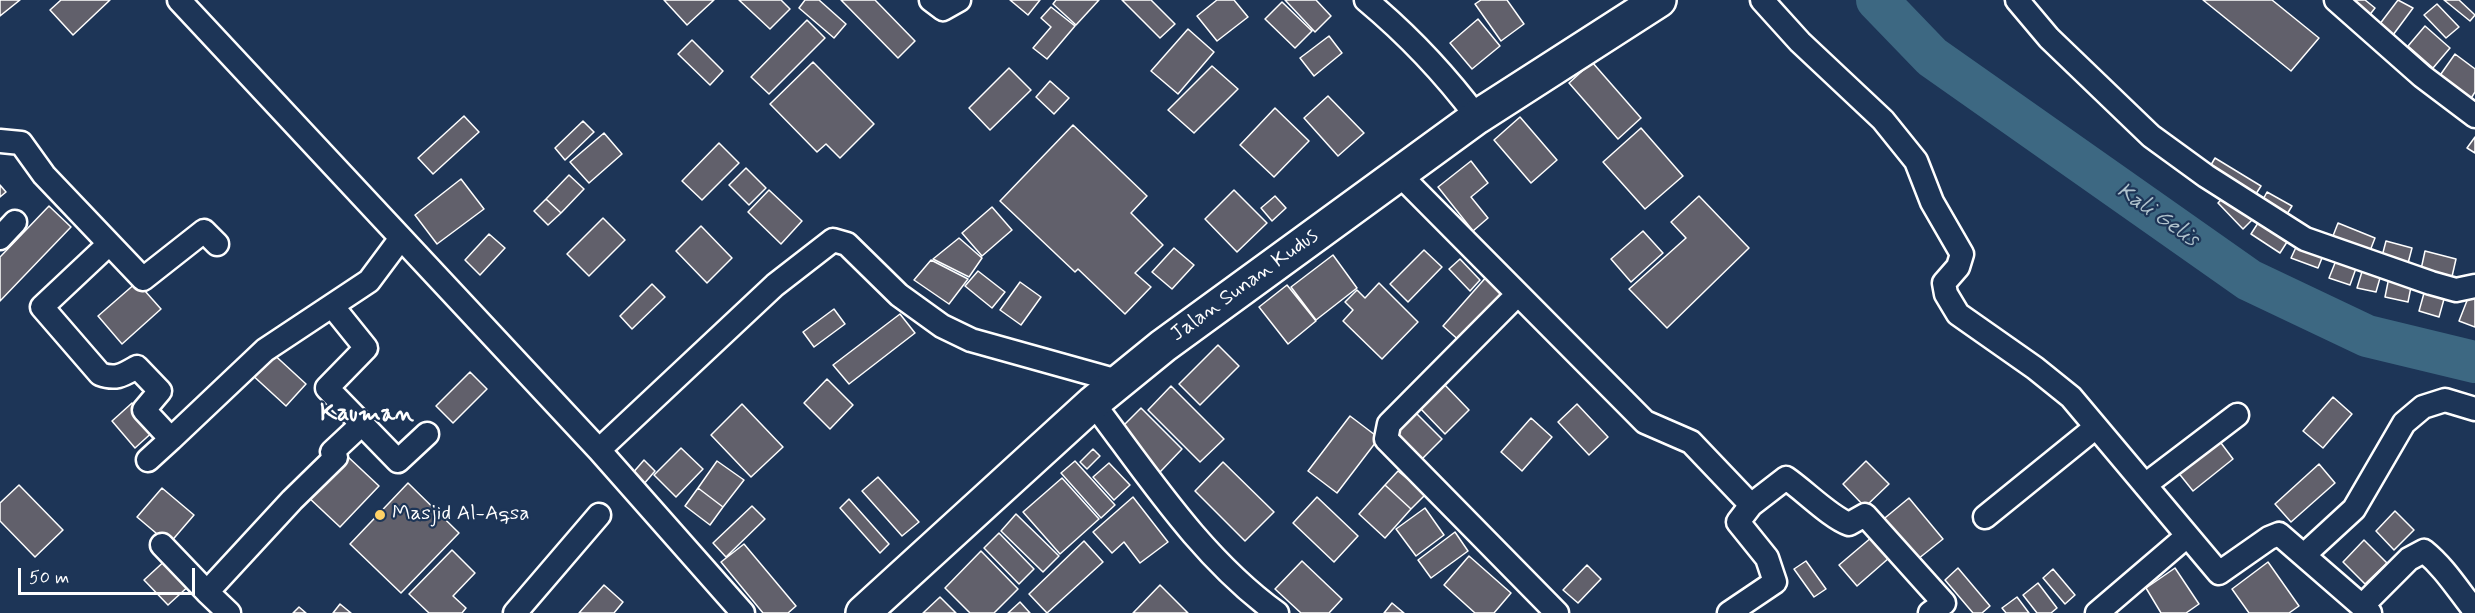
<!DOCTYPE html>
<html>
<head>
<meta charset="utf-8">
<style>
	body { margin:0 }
	#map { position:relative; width:2475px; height:613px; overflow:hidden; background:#1d3557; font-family:Mynerve,sans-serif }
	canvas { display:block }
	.scale { position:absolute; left:18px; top:568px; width:177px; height:27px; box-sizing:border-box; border:3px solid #fff; border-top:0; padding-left:8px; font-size:18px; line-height:21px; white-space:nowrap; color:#fff; -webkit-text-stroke:4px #1d3557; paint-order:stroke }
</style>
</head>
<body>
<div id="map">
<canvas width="2475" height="613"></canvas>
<div class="scale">50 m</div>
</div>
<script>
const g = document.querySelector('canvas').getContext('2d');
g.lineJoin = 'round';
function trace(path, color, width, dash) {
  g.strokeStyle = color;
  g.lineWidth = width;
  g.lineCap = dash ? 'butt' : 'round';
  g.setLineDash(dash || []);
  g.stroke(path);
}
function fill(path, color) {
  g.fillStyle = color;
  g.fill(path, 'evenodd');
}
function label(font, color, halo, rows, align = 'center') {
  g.font = font + ' Mynerve,sans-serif';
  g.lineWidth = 4.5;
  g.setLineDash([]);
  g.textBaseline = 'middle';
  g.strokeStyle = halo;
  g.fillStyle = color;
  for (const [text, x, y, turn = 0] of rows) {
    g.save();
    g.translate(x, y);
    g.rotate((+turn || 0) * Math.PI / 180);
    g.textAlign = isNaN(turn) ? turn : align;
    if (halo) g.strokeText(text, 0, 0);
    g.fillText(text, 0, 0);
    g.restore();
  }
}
trace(new Path2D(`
	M1877 0 1932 57 2249 280 2367 336 2475 362`), '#3d6882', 42);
const building = new Path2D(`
	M0 0H20L0 16Z
	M61 0H110L73 35 50 10Z
	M664 0H714L687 25Z
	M739 0H781L790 9 770 29Z
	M805 0H819L846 24 834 38 799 8Z
	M841 0H875L915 41 898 58Z
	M1010 0H1040L1028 15Z
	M1056 0H1099L1076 25 1053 4Z
	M1122 0H1151L1175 24 1160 38Z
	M1217 0H1234L1248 17 1217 41 1197 16Z
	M1285 0H1316L1331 16 1315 32Z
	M1481 0H1507L1524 24 1501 41 1475 4Z
	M2203 0H2272L2319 38 2291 71Z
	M2347 0H2365L2375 8 2368 17Z
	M2398 0 2413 8 2393 35 2379 25Z
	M2444 0H2459L2475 15 2470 21Z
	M1282 2 1312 31 1295 48 1265 19Z
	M2437 4 2459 27 2446 38 2424 15Z
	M1051 7 1075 26 1047 59 1033 48 1051 27 1041 18Z
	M1478 19 1500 46 1472 69 1450 43Z
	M807 20 825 38 769 94 751 77Z
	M2425 26 2450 48 2433 68 2408 46Z
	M1188 29 1214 52 1178 94 1151 71Z
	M1329 36 1342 53 1314 76 1300 58Z
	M692 40 723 71 710 85 678 54Z
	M2455 54 2475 69V92L2468 103 2436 81Z
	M813 62 874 124 840 158 826 144 817 152 770 104Z
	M1592 62 1641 118 1618 139 1569 83Z
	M1212 66 1238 89 1194 133 1168 110Z
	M1009 68 1031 90 990 130 969 108Z
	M1050 81 1069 98 1054 114 1036 97Z
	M1328 96 1364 133 1338 156 1304 118Z
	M1275 108 1309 141 1274 177 1240 145Z
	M464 116 479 132 433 174 418 158Z
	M1520 117 1557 160 1531 183 1494 140Z
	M583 121 594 132 565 160 555 148Z
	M1073 125 1147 196 1131 213 1163 245 1135 273 1151 287 1125 314 1078 269 1075 272 1000 201Z
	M1641 128 1683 176 1645 209 1603 162Z
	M604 133 622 154 589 183 570 162Z
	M2475 137V153L2467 148Z
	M719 143 739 163 702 200 682 181Z
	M2215 158 2261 186 2254 197 2208 170Z
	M1471 161 1488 183 1471 197 1488 218 1473 231 1438 187Z
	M746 168 766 188 749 205 729 185Z
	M569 175 584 189 561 213 546 199Z
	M461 179 484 209 437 244 415 215Z
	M0 185 6 192 0 197Z
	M769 190 802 221 781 244 748 212Z
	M1234 190 1267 223 1237 252 1205 219Z
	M2229 191 2255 217 2243 229 2218 203Z
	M2267 192 2292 206 2284 219 2260 205Z
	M1275 196 1286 208 1272 221 1261 208Z
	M1699 196 1749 248 1667 328 1629 289 1686 238 1671 222Z
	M546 199 561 213 548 225 534 211Z
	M49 206 71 227 0 301V257Z
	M992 207 1012 230 982 256 962 233Z
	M603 218 625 240 589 276 567 254Z
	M2258 223 2287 242 2280 253 2251 234Z
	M2338 223 2375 238 2368 256 2331 241Z
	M701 226 732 258 707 283 676 251Z
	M1643 231 1663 253 1631 282 1611 259Z
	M489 234 505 248 480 275 465 260Z
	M959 238 982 258 969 277 933 259Z
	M2386 241 2412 248 2407 267 2381 260Z
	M2298 243 2324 253 2318 268 2291 258Z
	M1174 248 1194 265 1172 289 1152 272Z
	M1424 250 1442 267 1408 302 1390 284Z
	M2425 251 2456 259 2451 281 2420 274Z
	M2339 253 2359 260 2350 285 2329 278Z
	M1333 255 1357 288 1316 320 1291 287Z
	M1460 259 1480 280 1470 291 1449 269Z
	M931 260 968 279 949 304 914 280Z
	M2364 265 2382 271 2376 292 2357 288Z
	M978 271 1005 292 992 308 965 286Z
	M1488 275 1508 293 1463 344 1443 326Z
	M2389 277 2412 282 2408 302 2385 297Z
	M137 282 161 309 122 344 98 316Z
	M1020 282 1041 297 1021 325 1000 310Z
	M1379 283 1418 322 1382 359 1343 321 1353 310 1345 302 1357 290 1365 298Z
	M652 284 665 297 632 329 620 316Z
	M1287 285 1316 321 1288 344 1259 307Z
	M2426 286 2446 292 2439 317 2419 311Z
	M2470 293 2475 295V327L2459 321Z
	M834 309 845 324 814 347 803 332Z
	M900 314 915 333 849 384 833 365Z
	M1218 345 1239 366 1200 405 1179 384Z
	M269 350 306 384 286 406 249 372Z
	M470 372 487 389 453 423 436 406Z
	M827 379 853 405 830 429 804 403Z
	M1443 383 1469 410 1445 434 1419 407Z
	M1171 386 1224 439 1200 462 1148 410Z
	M2333 397 2352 414 2323 448 2303 431Z
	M132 403 156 429 135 448 112 421Z
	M742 404 783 447 751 477 711 435Z
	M1577 404 1608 437 1589 455 1558 422Z
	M1141 408 1182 449 1160 472 1118 431Z
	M1415 412 1442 439 1418 463 1394 427Z
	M1350 416 1379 438 1337 493 1308 471Z
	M1531 418 1552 437 1522 471 1501 452Z
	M2218 439 2233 459 2193 491 2177 471Z
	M681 448 703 469 676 497 654 475Z
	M1093 449 1100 456 1087 469 1080 462Z
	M346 455 379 486 340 527 307 496Z
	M644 460 655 471 643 485 631 475Z
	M717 461 744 480 723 507 698 488Z
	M1075 461 1115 505 1101 518 1061 473Z
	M1866 461 1889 484 1865 507 1843 484Z
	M1223 462 1274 512 1245 541 1195 491Z
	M1109 463 1130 485 1114 500 1093 477Z
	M2319 464 2335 483 2291 522 2275 504Z
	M1398 471 1426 494 1411 509 1385 485Z
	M878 477 919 522 902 536 862 491Z
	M1062 478 1099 519 1060 554 1023 512Z
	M408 483 459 533 401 593 350 544Z
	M19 485 63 530 35 557 0 521V503Z
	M1385 485 1411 509 1385 538 1359 514Z
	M162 488 194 515 169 544 137 517Z
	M698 488 723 507 710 525 685 506Z
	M1133 497 1168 542 1140 563 1124 542 1112 553 1093 532Z
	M1317 497 1358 536 1334 562 1293 523Z
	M1909 498 1943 539 1913 563 1880 522Z
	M849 499 889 544 880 553 840 508Z
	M752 506 765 519 726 557 713 543Z
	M1425 508 1444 535 1416 556 1396 529Z
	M2395 511 2414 530 2394 550 2376 531Z
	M1016 514 1059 556 1043 572 1001 531Z
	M1455 532 1468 551 1431 578 1418 560Z
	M999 533 1034 569 1019 584 984 548Z
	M1872 537 1889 558 1857 586 1839 565Z
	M2364 540 2387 563 2365 584 2343 562Z
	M1084 541 1103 562 1047 613 1029 594Z
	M744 544 796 606 788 613H763L721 562Z
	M452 550 475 573 453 596 466 608 462 613H429L409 594Z
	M981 551 1018 589 994 613H970L945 588Z
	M1469 556 1511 593 1494 613H1475L1444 585Z
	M169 557 192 583 168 605 144 580Z
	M1302 561 1342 599 1329 613H1301L1275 589Z
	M1806 561 1826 589 1814 597 1794 569Z
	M2268 562 2299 606 2289 613H2249L2232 589Z
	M1587 565 1601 579 1578 603 1563 590Z
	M1958 568 1990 606 1982 613H1973L1945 580Z
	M2175 568 2199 604 2186 613H2161L2146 588Z
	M2053 569 2075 595 2065 604 2043 578Z
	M2038 583 2057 608 2051 613H2037L2023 595Z
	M604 585 623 602 614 613H579Z
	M1160 585 1188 613H1133Z
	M940 597 956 613H923Z
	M2017 597 2029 613H2006L2002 608Z
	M1020 602 1030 613H1008Z
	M1392 603 1404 613H1384Z
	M340 604 351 613H333Z
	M299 607 306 613H293Z`);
fill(building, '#61606b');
trace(building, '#fff', 1.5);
const street = new Path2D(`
	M179 0 599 450 743 613
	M931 0 943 9 959 0
	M1366 0C1408 35 1444 73 1477 117
	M1762 0 1800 42 1883 120 1916 161 1932 202 1962 254 1958 267 1944 283 1946 294 1958 314 2035 368 2071 397 2219 573 2269 538 2279 534 2370 613
	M2017 0 2049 38 2151 136 2206 176 2305 239 2431 283 2456 290 2475 286
	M2336 0 2422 76 2475 116
	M0 141 21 143 44 175 143 279 204 231 217 244
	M1399 174 1518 294 1389 424 1386 439 1557 613
	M0 238 15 222
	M109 244 42 307 100 374C116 380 123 375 137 367L160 391 144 410 171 439 265 350 369 281 401 238
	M1518 294 1645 422 1691 442 1751 505 1786 478C1805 491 1830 517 1849 524L1865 515 1944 603 1930 613
	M333 307 366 348 327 388 398 461 427 434
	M1093 403C1149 477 1201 558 1277 613
	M599 450 775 285 833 240 847 244 899 295 942 326 971 340 1118 381
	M148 460 171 439
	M2145 485 2237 415
	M1985 517 2096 427
	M162 545 207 592
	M2304 555 2354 509 2404 423 2423 407 2445 400 2475 409
	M2362 606 2409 559 2424 551C2445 568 2458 590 2475 611
	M229 613 207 592 292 500 336 457 332 452 362 424
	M515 613 599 515
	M1729 613 1775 582 1767 558 1738 522 1751 505
	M2097 613 2187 536`);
const secondary = new Path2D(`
	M863 613 1093 403 1163 346 1477 117 1659 0`);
trace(street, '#fff', 27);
trace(secondary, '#fff', 38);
trace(street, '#1d3557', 22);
trace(secondary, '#1d3557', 33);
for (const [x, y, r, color] of [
	[380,515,6,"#ffd166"]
]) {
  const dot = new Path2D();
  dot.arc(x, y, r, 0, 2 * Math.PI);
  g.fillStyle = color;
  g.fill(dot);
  trace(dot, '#1d3557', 2);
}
label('21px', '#fff', '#1d3557', [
	["Jalan Sunan Kudus",1245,286,-36]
]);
label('21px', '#fff', '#1d3557', [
	["Masjid Al-Aqsa",392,515]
], 'left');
label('italic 22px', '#b1c3cd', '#1d3557', [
	["Kali Gelis",2157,216,35]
]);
label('bold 24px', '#fff', '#1d3557', [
	["Kauman",367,415]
]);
</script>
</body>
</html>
